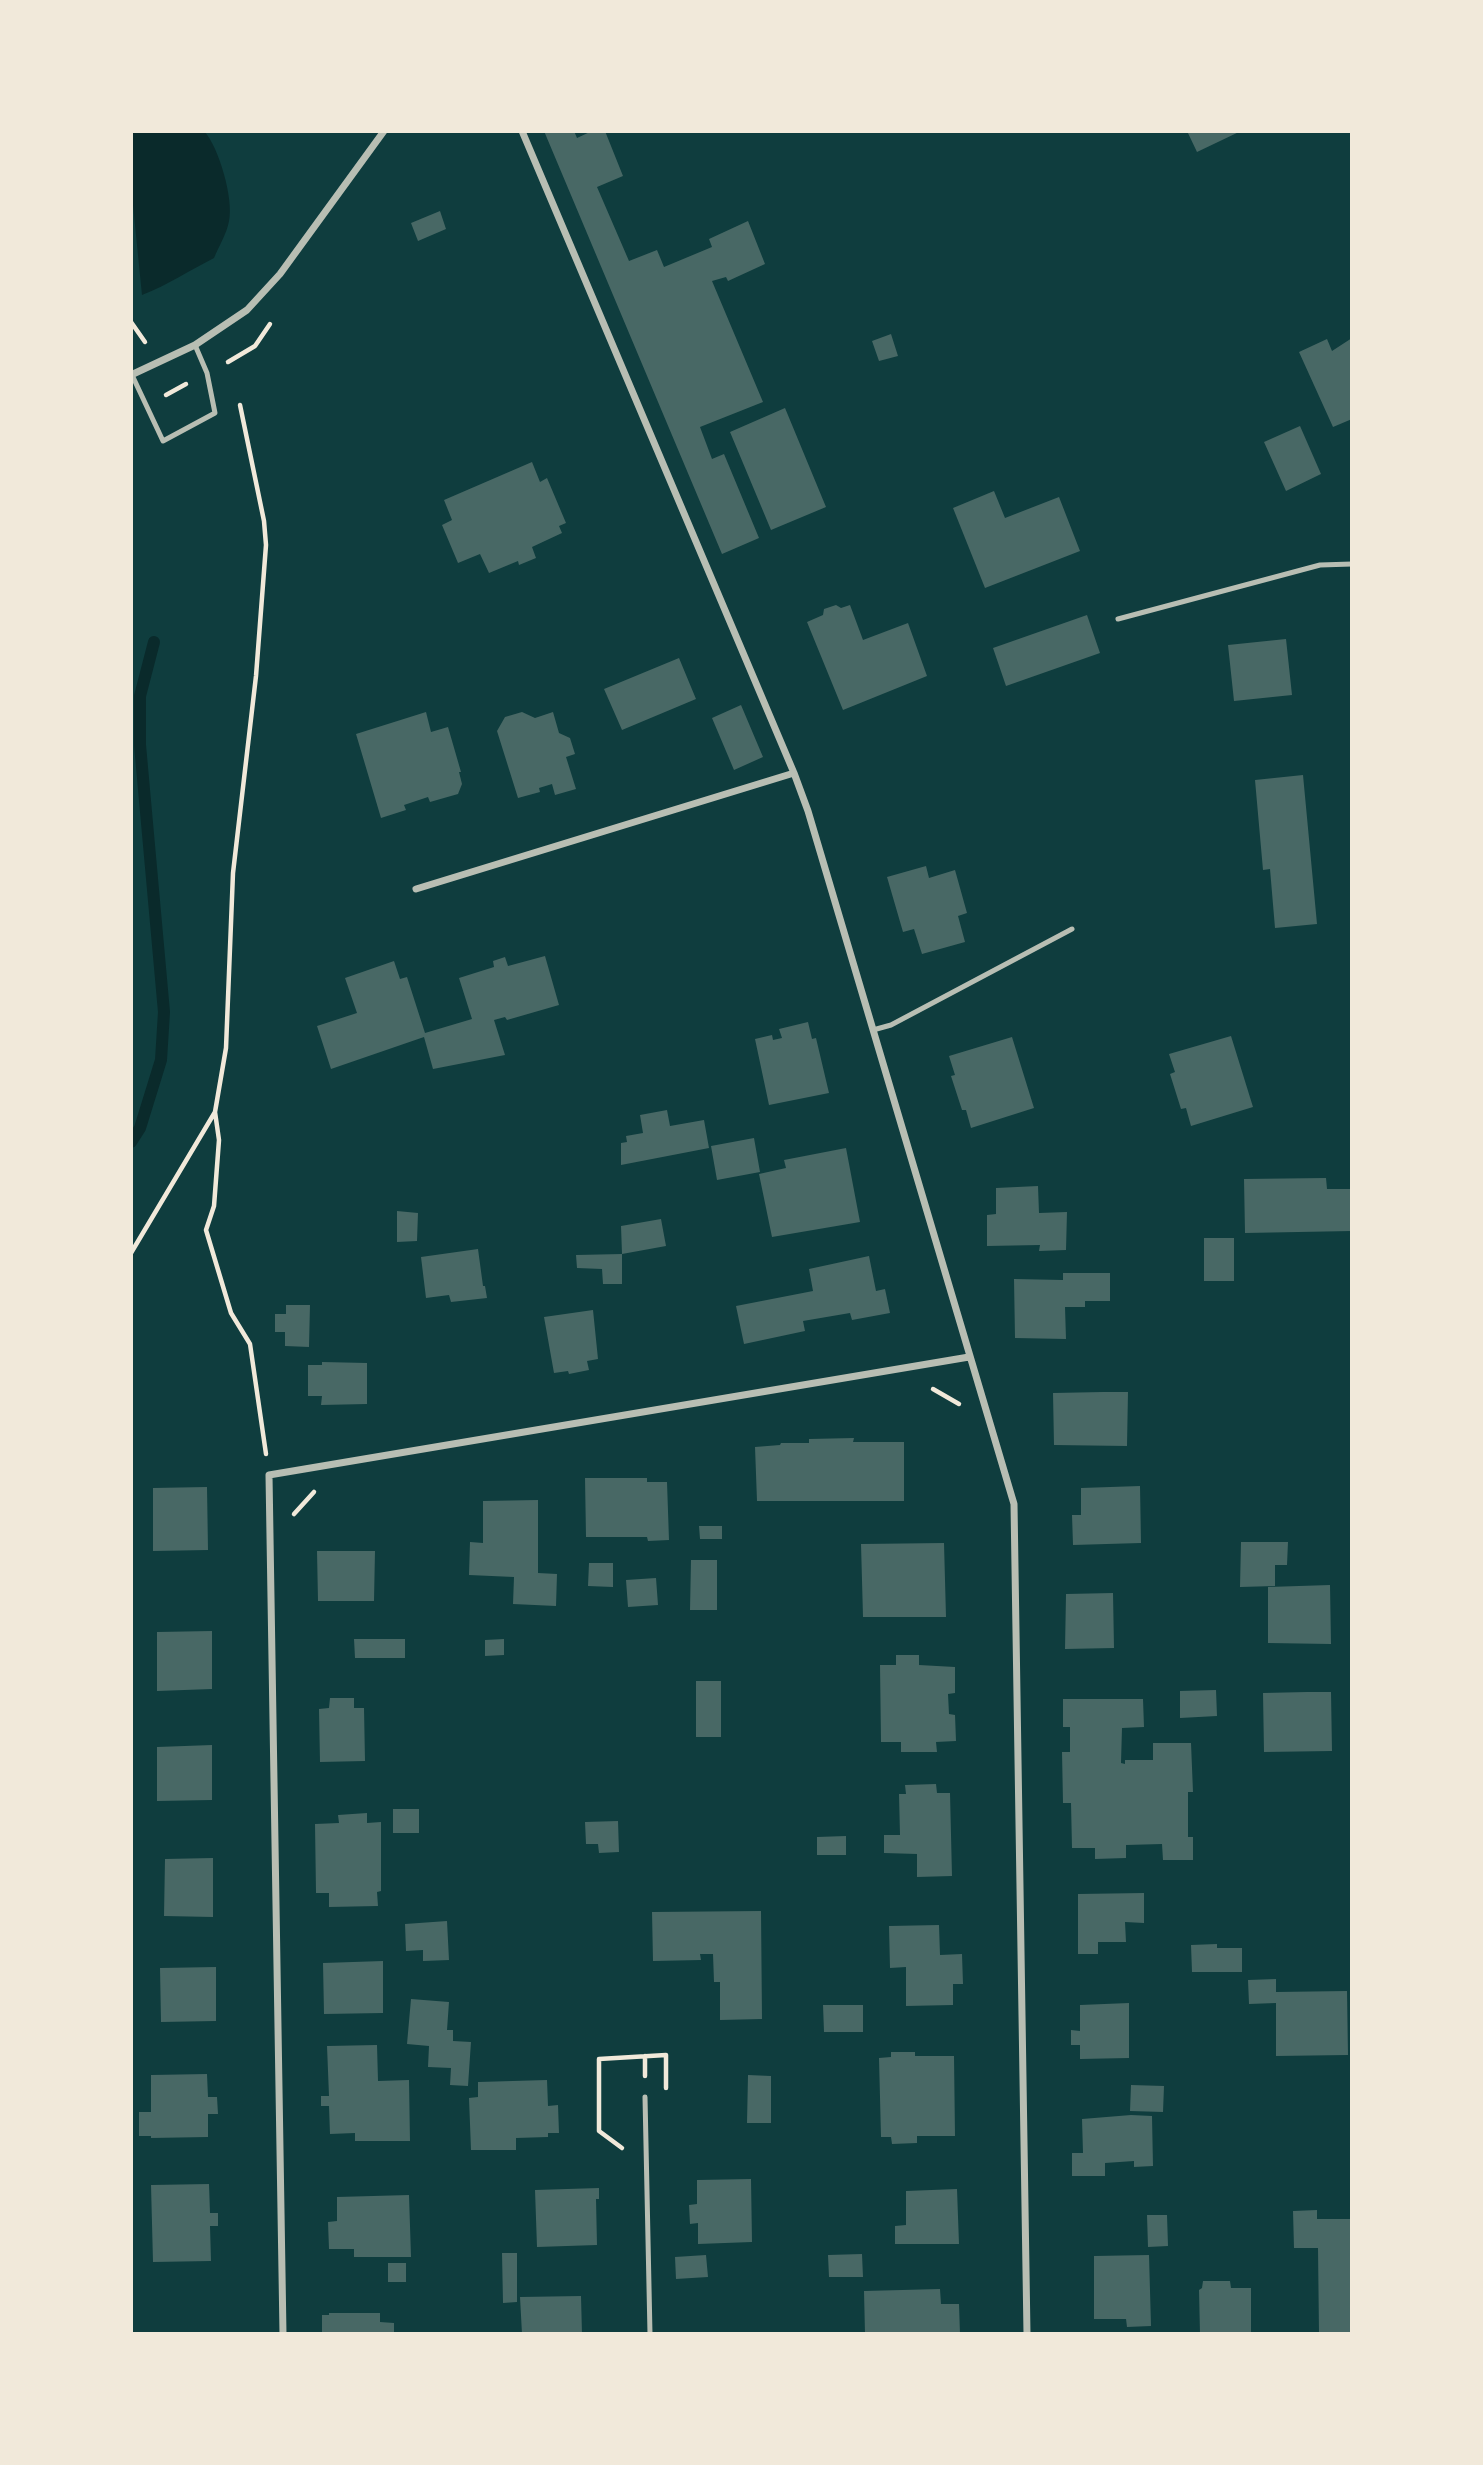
<!DOCTYPE html>
<html>
<head>
<meta charset="utf-8">
<style>
	body { margin:0 }
	#map { position:relative; width:1483px; height:2465px; overflow:hidden; background:#0f3d3e; font-family:Cabin,sans-serif }
	canvas { display:block }
	.frame { position:absolute; inset:0; border:133px solid #f1e9da; pointer-events:none }
</style>
</head>
<body>
<div id="map">
<canvas width="1483" height="2465"></canvas>
<div class="frame"></div>
</div>
<script>
const g = document.querySelector('canvas').getContext('2d');
g.lineJoin = 'round';
function fill(path, color) {
  g.fillStyle = color;
  g.fill(path, 'evenodd');
}
function trace(path, color, width, dash) {
  g.strokeStyle = color;
  g.lineWidth = width;
  g.lineCap = dash ? 'butt' : 'round';
  g.setLineDash(dash || []);
  g.stroke(path);
}
fill(new Path2D(`
	M131 131H204C219 147 234 200 229 221 227 233 219 246 214 258 190 270 168 285 142 295L131 185Z`), '#0a2a2b');
trace(new Path2D(`
	M131 1142 140 1128 161 1060 164 1012 140 745V696L154 642`), '#0a2a2b', 12);
fill(new Path2D(`
	M544 131H574L577 138 592 131H605L623 176 597 187 629 261 657 250 664 267 712 247 709 239 748 221 765 264 728 281 726 277 712 281 763 402 700 427 712 459 724 454 759 538 722 554Z
	M1187 131H1241L1197 152Z
	M440 211 446 229 418 241 411 223Z
	M891 334 898 356 879 361 872 341Z
	M1352 338V419L1333 427 1299 352 1327 339 1332 351Z
	M785 408 826 507 771 530 730 432Z
	M1300 426 1321 474 1286 491 1264 442Z
	M532 462 540 482 547 478 566 523 559 526 562 533 532 547 536 558 519 565 518 561 489 573 480 554 458 563 442 525 452 520 444 500Z
	M994 491 1005 518 1059 497 1080 551 985 588 953 508Z
	M836 605 841 608 850 605 863 640 908 623 927 676 843 710 807 622 823 615 824 609Z
	M1087 615 1100 653 1006 686 993 648Z
	M1286 639 1292 695 1234 701 1228 645Z
	M679 658 696 699 622 730 604 689Z
	M741 705 763 757 734 770 712 718Z
	M426 712 431 732 448 727 461 772H459L462 784 458 794 430 802 428 797 404 805 406 810 381 818 356 734Z
	M522 712 535 718 553 712 559 733 570 738 575 754 566 757 576 789 555 795 552 784 539 788 540 792 518 798 497 731 505 717Z
	M1303 775 1317 924 1275 928 1270 869 1263 870 1255 780Z
	M926 866 929 878 955 870 967 913 958 916 965 942 922 954 914 929 903 932 887 877Z
	M545 956 559 1005 507 1020 505 1017 494 1020 505 1055 433 1069 424 1037 331 1069 317 1026 357 1013 345 978 394 961 400 979 407 977 425 1033 472 1019 459 978 494 967 493 961 505 957 508 966Z
	M808 1022 812 1039 816 1038 829 1093 769 1105 755 1039 772 1035 773 1040 782 1038 779 1029Z
	M1231 1036 1253 1107 1191 1126 1186 1108 1181 1109 1170 1074 1175 1072 1169 1054Z
	M1012 1037 1034 1108 971 1128 966 1110H962L951 1076 955 1075 949 1056Z
	M667 1110 670 1126 704 1120 709 1148 621 1165V1143L627 1142 626 1136 643 1133 640 1115Z
	M754 1138 760 1172 717 1180 711 1146Z
	M846 1148 860 1222 772 1237 759 1174 786 1168 784 1160Z
	M1326 1178 1327 1189H1352V1231L1245 1233 1244 1179Z
	M1038 1186 1039 1213 1067 1212 1066 1250 1039 1251 1040 1245 987 1246V1215L996 1214V1188Z
	M397 1211 418 1213 417 1241 397 1242Z
	M661 1219 666 1246 622 1254V1284H603L602 1269 577 1268 576 1255 622 1254 621 1226Z
	M1204 1238H1234V1281H1204Z
	M478 1249 483 1286H485L487 1298 451 1302 449 1295 426 1298 421 1257Z
	M869 1256 876 1291 885 1289 890 1313 852 1320 850 1313 803 1321 805 1331 744 1344 736 1306 813 1291 809 1269Z
	M1063 1273H1110V1301H1085V1307H1065L1066 1339 1015 1338 1014 1279 1063 1280Z
	M286 1305H310L309 1347 285 1346V1332H275V1314H286Z
	M593 1310 598 1359 587 1361 589 1370 569 1374 568 1371 554 1373 544 1317Z
	M322 1362 367 1363V1404L321 1405 322 1396H308V1365H322Z
	M1103 1392H1128L1127 1446 1054 1445 1053 1393Z
	M854 1438 853 1442H904V1501H757L755 1447 780 1445 781 1443H809V1439Z
	M585 1478H647V1482H667L669 1540 648 1541 647 1537H586Z
	M1140 1486 1141 1543 1073 1545 1072 1515H1081V1488Z
	M207 1487 208 1550 153 1551V1488Z
	M538 1500V1573L557 1574 556 1606 513 1604 514 1577 469 1575 470 1542 483 1543V1501Z
	M699 1526H722V1539H700Z
	M1241 1542H1288L1287 1565H1275V1586L1240 1587Z
	M944 1543 946 1617H863L861 1544Z
	M317 1551H375L374 1601H318Z
	M691 1560H717V1610H690Z
	M589 1563H613V1587L588 1586Z
	M656 1578 658 1605 628 1607 626 1580Z
	M1330 1585 1331 1644 1268 1643V1587Z
	M1113 1593 1114 1648 1065 1649 1066 1594Z
	M212 1631V1689L157 1691V1632Z
	M354 1639H405V1658H355Z
	M504 1639V1655L485 1656V1640Z
	M896 1655H919V1665L955 1667V1693L948 1694 949 1714 955 1715 956 1741 936 1742 937 1752H901V1742H881L880 1665H896Z
	M696 1681H721V1737H696Z
	M1216 1690 1217 1716 1180 1718V1691Z
	M1307 1692H1331L1332 1751 1264 1752 1263 1693Z
	M330 1698H354V1708H364L365 1761 320 1762 319 1709 329 1708Z
	M1063 1699H1143L1144 1727 1122 1728 1121 1763 1125 1764V1760H1153V1743H1191L1193 1792H1188V1837H1193V1860H1163L1162 1844 1126 1845V1858L1095 1859V1848H1072L1071 1803H1063L1062 1752H1070V1727H1063Z
	M212 1745V1800L157 1801V1747Z
	M936 1784 937 1793H950L952 1876 917 1877V1854L884 1853V1835H900L899 1794H906L905 1785Z
	M393 1809H419V1833H393Z
	M367 1813V1823L381 1822V1891L377 1892 378 1906 329 1907V1893H316L315 1824 339 1823 338 1815Z
	M618 1821 619 1852 599 1853 598 1844H586L585 1822Z
	M846 1836V1855H817V1837Z
	M213 1858V1917L164 1916 165 1859Z
	M1144 1893V1923L1125 1922 1126 1942H1098V1954H1078V1894Z
	M761 1911 762 2019 720 2020V1982H714L713 1954H700L701 1960 653 1961 652 1912Z
	M447 1921 449 1960 423 1961V1950L406 1951 405 1924Z
	M939 1925 940 1955 962 1954 963 1984H953V2005L906 2006V1967L890 1968 889 1926Z
	M1217 1944V1948H1242V1972H1192L1191 1945Z
	M383 1961V2013L324 2014 323 1963Z
	M216 1967V2021L161 2022 160 1968Z
	M1276 1979V1992L1347 1991 1348 2055 1276 2056V2003L1249 2004 1248 1980Z
	M411 1999 449 2002 447 2030H453V2041L471 2042 468 2086 450 2085 451 2068 428 2067 429 2046 407 2044Z
	M1129 2003V2058L1080 2059V2045H1071V2030L1080 2031V2005Z
	M823 2005H863V2032H824Z
	M377 2045 378 2081 409 2080 410 2141H355V2133L330 2134 329 2106H321V2096H329L327 2046Z
	M891 2052H915V2056H954L955 2136H917V2143L892 2144 891 2137H881L879 2058 891 2057Z
	M207 2074 208 2097H217L218 2114H208V2137L151 2138V2136H139V2112H151V2075Z
	M748 2075 771 2076V2123H747Z
	M547 2080 548 2106 558 2105 559 2133H548V2137L516 2138V2150H471L469 2098 478 2097V2082Z
	M1131 2085 1164 2086 1163 2112 1130 2111Z
	M1131 2115 1152 2116 1153 2166 1134 2167V2161L1105 2163V2176H1072V2153H1083L1082 2119Z
	M751 2179 752 2242 698 2244V2223L690 2224 689 2205 697 2204V2180Z
	M209 2184 210 2213H218V2226H210L211 2261 153 2262 151 2185Z
	M599 2188V2199H596L597 2245 537 2247 535 2190Z
	M957 2189 959 2244H895V2226L906 2225V2191Z
	M409 2195 411 2257H354V2249H329L328 2222 337 2221V2197Z
	M1317 2210V2219H1352V2334H1319L1318 2248H1294L1293 2211Z
	M1147 2215H1167L1168 2246 1148 2247Z
	M502 2253H517V2302L503 2303Z
	M862 2254 863 2277H829L828 2255Z
	M706 2255 708 2277 676 2279 675 2257Z
	M1149 2255 1151 2326 1127 2327 1126 2319H1094V2256Z
	M388 2263H406V2282H388Z
	M1203 2281H1230L1231 2288H1251V2334H1200L1199 2290 1202 2288Z
	M940 2289 941 2304H959L960 2334H865L864 2291Z
	M581 2296 582 2334H522L520 2297Z
	M329 2313H380V2322L394 2323V2334H322V2315H329Z`), '#486865');
trace(new Path2D(`
	M131 322 145 342
	M228 362 255 346 270 324
	M166 395 186 384
	M240 405 264 521 266 545 256 676 233 873 226 1048 215 1112 219 1140 214 1206 206 1230 231 1313 250 1344 266 1454
	M131 1253 215 1112
	M933 1389 959 1404
	M294 1514 314 1492
	M645 2056V2076
	M622 2148 599 2131V2059L666 2055V2088`), '#f1e9da', 4.5);
trace(new Path2D(`
	M132 375 163 441 215 413 207 373 195 345
	M1118 619 1320 565 1352 564
	M873 1030 891 1025 1072 929
	M645 2097 650 2334`), '#b8beb3', 5);
trace(new Path2D(`
	M522 131 794 773 808 811 1014 1504 1027 2334
	M131 375 195 345 247 310 280 274 384 131
	M416 889 794 773
	M283 2334 269 1475 969 1357`), '#b8beb3', 7);
</script>
</body>
</html>
